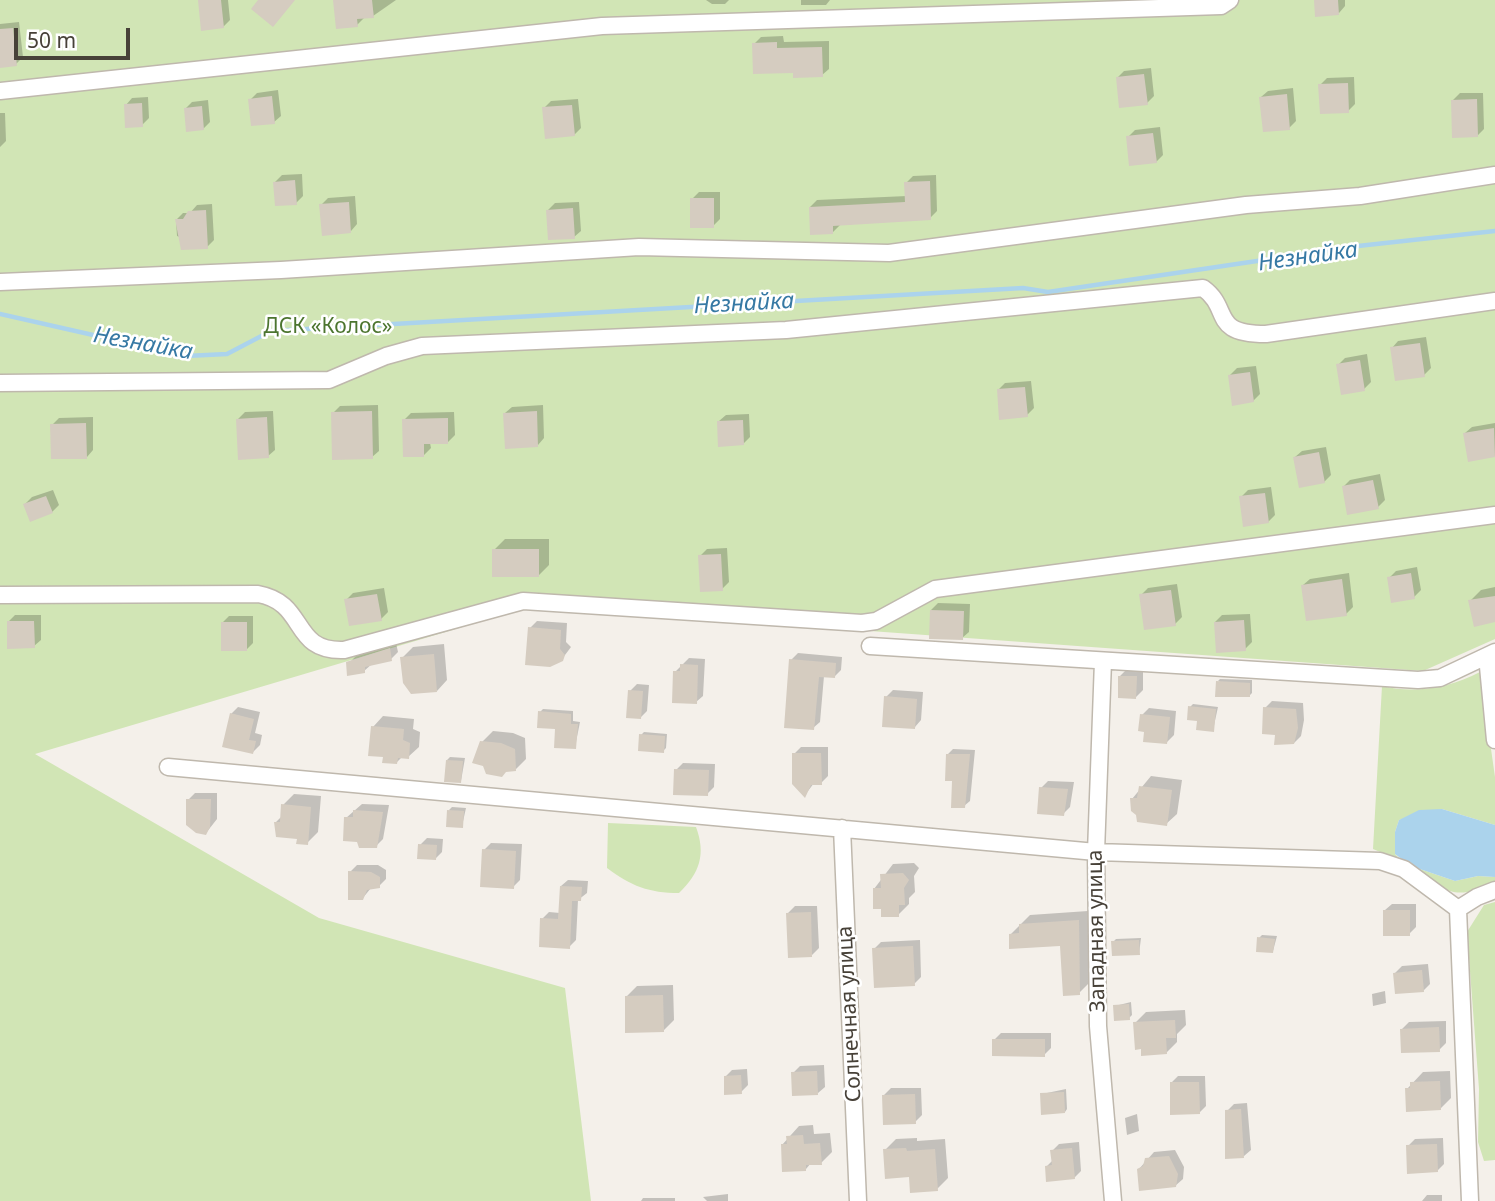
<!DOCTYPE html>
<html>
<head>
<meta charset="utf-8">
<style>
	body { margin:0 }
	#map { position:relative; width:1495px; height:1201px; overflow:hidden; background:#f4f0ea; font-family:"Noto Sans",sans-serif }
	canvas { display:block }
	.scale { position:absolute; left:14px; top:28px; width:116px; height:32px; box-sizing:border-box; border:4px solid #474138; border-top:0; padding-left:9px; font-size:21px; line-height:24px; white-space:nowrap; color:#474138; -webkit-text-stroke:5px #fff; paint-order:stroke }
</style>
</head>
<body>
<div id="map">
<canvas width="1495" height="1201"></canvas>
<div class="scale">50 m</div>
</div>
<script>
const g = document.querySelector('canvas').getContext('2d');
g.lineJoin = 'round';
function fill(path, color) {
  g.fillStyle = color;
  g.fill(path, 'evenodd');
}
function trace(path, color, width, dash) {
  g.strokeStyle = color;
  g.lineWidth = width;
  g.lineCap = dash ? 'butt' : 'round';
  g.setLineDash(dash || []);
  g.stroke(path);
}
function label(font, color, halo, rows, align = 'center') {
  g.font = font + ' "Noto Sans",sans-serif';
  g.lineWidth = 5;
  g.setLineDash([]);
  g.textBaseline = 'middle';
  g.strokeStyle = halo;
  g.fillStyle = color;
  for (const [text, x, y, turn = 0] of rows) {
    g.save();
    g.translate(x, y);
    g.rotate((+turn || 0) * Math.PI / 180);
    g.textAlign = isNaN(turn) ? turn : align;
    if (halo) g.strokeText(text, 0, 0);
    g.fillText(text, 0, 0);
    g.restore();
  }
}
fill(new Path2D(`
	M0 0H1495V639L1423 671 801 626 523 609 35 754 319 918 565 988 591 1201H0Z
	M1480 672 1495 777V825L1442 809 1399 820 1395 832V854L1402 861 1373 849 1382 686C1415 694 1449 688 1480 672Z
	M608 823 696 827C706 854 700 873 679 893 649 893 631 886 607 868Z
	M1414 867 1455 881 1478 876 1495 877V885C1450 899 1451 894 1414 867Z
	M1495 902V1160L1484 1161 1478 1142 1479 1089 1467 932 1484 905Z`), '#d1e5b5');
fill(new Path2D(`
	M1442 809 1495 825V877L1478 876 1455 881 1411 866 1395 854V832L1399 820 1419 810Z`), '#abd3ec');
fill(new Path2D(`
	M200 0H228L230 20 223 27Z
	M335 0H396L373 16 365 17 357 25Z
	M706 0H729L725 4H712Z
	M801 0H830L826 5H801Z
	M1316 0H1345V6L1339 13Z
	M19 22 23 57 16 64 0 66V24Z
	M783 36 784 42 829 41V69L822 75 795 71 754 44 761 37Z
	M1151 68 1154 96 1147 103 1117 78 1124 71Z
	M1354 77 1355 104 1348 111 1320 85 1327 78Z
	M1293 88 1296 121 1289 128 1261 97 1268 91Z
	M278 90 281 116 274 122 250 100 257 93Z
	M1460 93H1483L1484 129 1477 136 1453 100Z
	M148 97 149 118 142 125 126 105 132 98Z
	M578 99 581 128 574 135 544 108 551 101Z
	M208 100 210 122 203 129 185 109 192 102Z
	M0 113H5L6 141 0 147Z
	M1160 127 1163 155 1156 162 1128 137 1135 130Z
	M302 174 303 196 296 203 275 182 282 175Z
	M936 175 937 211 930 218 840 225 833 232 810 207 817 200 907 196 906 183 913 176Z
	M699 192H720V219L713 226 692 199Z
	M355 196 357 224 351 231 321 205 328 198Z
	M579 202 581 231 574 237 548 210 555 203Z
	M212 204 214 240 207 247 177 236 176 220 183 213H190L197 205Z
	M1426 337 1431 368 1424 375 1392 348 1398 341Z
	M1367 354 1371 382 1364 389 1338 365 1345 358Z
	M1256 366 1260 394 1253 401 1230 375 1237 368Z
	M1031 381 1034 408 1027 415 998 390 1005 383Z
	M378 405 379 451 372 457 333 413 340 406Z
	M543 405 544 438 538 445 505 413 512 407Z
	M273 411 275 450 268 456 238 419 245 412Z
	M454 412 455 435 448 442 430 443 431 448 424 455 404 420 411 413Z
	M749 414 750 437 743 444 719 421 726 415Z
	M93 417V450L87 457 52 425 59 418Z
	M1495 423V456L1469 460 1465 433 1472 427Z
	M1326 447 1331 475 1324 482 1295 457 1302 451Z
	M1380 474 1385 500 1378 507 1343 487 1350 480Z
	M1271 487 1275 515 1268 522 1241 497 1248 490Z
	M53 490 59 505 52 512 25 504 32 497Z
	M505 539H549V565L538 576 494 550Z
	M727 548 729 582 722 589 700 556 707 549Z
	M1417 567 1421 590 1414 597 1389 578 1396 571Z
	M1349 573 1353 607 1346 614 1303 585 1310 579Z
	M1177 584 1182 617 1175 624 1141 595 1148 588Z
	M1495 587V620L1470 601 1481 590Z
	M384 588 388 612 381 619 346 600 353 593Z
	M938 603 970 604 969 632 962 638 931 610Z
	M1250 614 1252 642 1245 649 1215 622 1222 615Z
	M15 615H41V640L34 646 8 622Z
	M229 616H253V643L246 650 222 623Z
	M537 621 567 623 566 642 571 647 562 659 530 628Z
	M396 643 398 652 391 659 372 664 364 671 350 662 357 655Z
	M444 644 447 680 437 691 402 658 413 647Z
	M798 653 842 657 841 670 834 677 824 676 820 722 813 728 791 660Z
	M689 658 705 659 703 696 696 702 675 672Z
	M1127 669H1143V690L1136 697 1120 676Z
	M1220 679 1252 680V693L1249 696 1218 681Z
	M637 684 649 685 647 711 640 718 630 691Z
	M893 690 923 692 921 720 915 727 886 697Z
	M1272 701 1303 703 1304 720 1301 736 1294 743 1265 708Z
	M1193 704 1218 707 1213 730 1199 720 1190 707Z
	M238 707 260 712 255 733 262 735 260 745 253 752 231 714Z
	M1149 708 1176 711 1174 735 1167 742 1145 730 1142 715Z
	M543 709 573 711V721L580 722 575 747 540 712Z
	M383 716 414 719 413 729 420 732 419 747 408 757H402L397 762 385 755 373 727Z
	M493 731 513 733 525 738 526 759 515 770 482 742Z
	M644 732 667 734 666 748 663 751 641 735Z
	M801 747H828V776L821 783H814L805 795 794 754Z
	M953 749 975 750 970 801 964 806 948 754Z
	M450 757 465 758 461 781 447 760Z
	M683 763 715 764 714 787 707 794 676 770Z
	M1151 776 1182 780 1177 814 1166 824 1132 799Z
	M1048 781 1074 782 1070 807 1063 814 1041 788Z
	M195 793H217V819L206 833 188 800Z
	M294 794 321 796 318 832 307 843 276 822 282 816 283 805Z
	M362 804 389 805 383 839 376 846 346 818Z
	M452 807 466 808 462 826 449 810Z
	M427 838 443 839 442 852 435 859 420 845Z
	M491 843 522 844 520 880 513 887 484 850Z
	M914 863 919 868 914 876 915 892 909 898V904L898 915 883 907 874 889 893 864Z
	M357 865H378L386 870V879L379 886 371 888 362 899 350 872Z
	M568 880 588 881 587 893 578 900 576 940 569 947 542 919 549 912 560 913 561 886Z
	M1392 904H1416V927L1409 934 1385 910Z
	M795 906H817L819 948 812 955 788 913Z
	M1088 911 1089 983 1079 993 1062 944 1010 935 1030 915Z
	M1262 935 1277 936 1273 951 1259 938Z
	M1141 938 1139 954 1113 942 1116 939Z
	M920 940 921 977 914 984 874 949 881 942Z
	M1428 964 1430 984 1423 991 1395 973 1402 966Z
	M673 985 674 1020 663 1031 626 997 637 986Z
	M1385 991 1386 1003 1373 1006 1372 994Z
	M1131 1002 1132 1015 1129 1018 1115 1006Z
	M1185 1010 1186 1025 1177 1034V1042L1166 1053 1135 1023 1146 1012Z
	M1446 1021V1043L1439 1050 1402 1029 1409 1022Z
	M1001 1033H1051V1048L1044 1055 994 1040Z
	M824 1065 825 1087 818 1093 793 1073 800 1066Z
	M747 1069 748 1085 741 1092 725 1077 732 1070Z
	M1450 1071 1451 1098 1440 1109 1407 1089 1423 1072Z
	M1178 1076H1205L1206 1106 1199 1113 1171 1083Z
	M891 1088H921L922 1115 915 1122 884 1095Z
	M1066 1089 1067 1109 1065 1112 1042 1094Z
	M1247 1103 1251 1150 1244 1156 1226 1158 1227 1111 1234 1104Z
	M1137 1114 1139 1131 1127 1135 1125 1118Z
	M813 1125 814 1134 830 1133 832 1152 821 1163H811L806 1169 782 1145 799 1126Z
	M917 1138V1141L945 1139 948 1178 937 1189 911 1175 885 1150 896 1139Z
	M1443 1138 1444 1164 1437 1171 1408 1146 1415 1139Z
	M1079 1142 1081 1171 1074 1178 1047 1166 1053 1160 1052 1151 1059 1144Z
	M1175 1150 1184 1167 1183 1179 1175 1186 1139 1169 1154 1152Z
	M728 1194V1201H707L703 1197Z
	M1427 1195H1442V1201H1422Z
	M643 1198H675V1201H641Z`), '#0003');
trace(new Path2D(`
	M0 314 186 356 227 354 271 331 1023 288 1048 292 1358 246 1495 231`), '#abd3ec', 4.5);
fill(new Path2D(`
	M198 0H221L224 28 201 31Z
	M258 0H295L273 27 251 9Z
	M333 0H372L374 18 357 19 358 27 336 29Z
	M1314 0H1338L1339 15 1315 17Z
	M13 28 17 66 0 68V29Z
	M777 42V48L822 47 823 77 793 78V73L753 74 752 43Z
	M1144 74 1148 105 1119 108 1116 77Z
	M1348 83 1349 113 1320 114 1318 84Z
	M1287 94 1290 130 1263 132 1259 97Z
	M272 96 275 124 251 126 248 99Z
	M1477 99 1478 137 1452 138 1451 100Z
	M142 103 143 127 125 128 124 104Z
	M572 105 575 136 545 139 542 107Z
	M202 106 204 130 186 132 184 108Z
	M1153 133 1157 163 1129 166 1126 136Z
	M295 180 297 205 275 206 273 182Z
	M930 181 931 220 833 226V234L810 235 809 207 905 202 904 182Z
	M690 198H714V228H690Z
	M349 202 351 233 322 236 319 204Z
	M573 208 575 239 548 240 546 210Z
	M206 210 208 249 181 250 175 219H183L188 211Z
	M1420 343 1425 377 1395 381 1390 347Z
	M1360 360 1365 391 1341 395 1336 364Z
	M1250 372 1254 402 1232 406 1228 375Z
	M1025 387 1028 417 999 420 997 389Z
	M372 411 373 459 332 460 331 412Z
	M537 411 538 447 505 449 503 413Z
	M267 417 269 458 238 460 236 419Z
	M448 418V444H424V457H403L402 419Z
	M743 420 744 445 718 447 717 421Z
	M86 423 87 459H51L50 424Z
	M1494 428 1495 457 1468 462 1463 433Z
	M1319 452 1325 483 1299 488 1293 457Z
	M1373 480 1379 509 1347 515 1342 486Z
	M1265 493 1269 523 1243 527 1239 496Z
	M46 496 53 513 30 522 23 504Z
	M492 549H539V577H492Z
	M721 554 723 591 700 592 698 555Z
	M1411 573 1415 599 1391 603 1387 577Z
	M1342 579 1347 616 1306 621 1301 585Z
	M1171 590 1176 626 1144 630 1139 594Z
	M377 594 382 621 349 626 344 599Z
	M1495 596V622L1474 627 1468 600Z
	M930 610 964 611 963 640 929 639Z
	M1244 620 1246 651 1216 653 1214 622Z
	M7 621H34L35 648 7 649Z
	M221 622H247V651H221Z
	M528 627 561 630 560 649 565 655 563 661 550 667 525 665Z
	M390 648 392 661 365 667V673L347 676 346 662Z
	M434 654 437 692 411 694 403 683 400 657Z
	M789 659 836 663 835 678 819 677 814 730 784 728Z
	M680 664 698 665 697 704 672 703 673 671H680Z
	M1118 676H1137L1136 699 1118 698Z
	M1216 681 1250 683V697H1215Z
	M628 690 643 691 641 719 626 718Z
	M884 696 917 699 915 729 882 727Z
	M1188 706 1216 709 1214 732 1196 730 1197 721 1187 720Z
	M1263 707 1296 709 1298 728 1294 744 1274 745 1275 735 1262 734Z
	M538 711 571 714V724H578L576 749 554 748 555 729 537 728Z
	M230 713 254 719 249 740 256 741 253 754 222 747Z
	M1140 714 1170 717 1167 744 1143 742 1144 732 1138 731Z
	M371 726 404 729 403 740 410 743 409 759 398 758 397 764 382 763 383 757 368 756Z
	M639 734 665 736 664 753 638 751Z
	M480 741 501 743 515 749 516 771 506 772 502 777 486 774 483 766 472 763Z
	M792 753H821L822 785H811L805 798 792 784Z
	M946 754H970L965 808H951L952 781H945Z
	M446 760 463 761 461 783 444 782Z
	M674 769 709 770 708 796 673 795Z
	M1139 786 1172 790 1167 826 1137 822 1136 815 1131 811 1130 798H1137Z
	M1039 787 1068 789 1064 816 1037 814Z
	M186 799H211L210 827 206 835 196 833 186 825Z
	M281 804 311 807 308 845 296 844 297 839 276 837 274 822H280Z
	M353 810 383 812 377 848H359L357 842 343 841 344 817H353Z
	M447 810 464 811 463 828 446 827Z
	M418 844 437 845 436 860 417 859Z
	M482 849 516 851 514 889 480 887Z
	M348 871 371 872 380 877V888L367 890 363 900H348Z
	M903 873 909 880 904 888 905 905H899V917H881V909H873V888H881L880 874Z
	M560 886 582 887 581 901H572L570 949 539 947 540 918 558 919Z
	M1383 910H1410V936H1383Z
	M811 912 812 957 788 958 786 913Z
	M1079 920 1080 995 1063 996 1060 946 1009 949V934L1019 933V924Z
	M1257 937 1275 939 1273 953 1256 952Z
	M1139 940 1140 955 1112 956 1111 941Z
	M913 946 915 986 874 988 872 948Z
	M1422 970 1424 992 1395 994 1393 973Z
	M663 995 664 1032 625 1033V996Z
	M1129 1004 1130 1020 1114 1021 1113 1005Z
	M1175 1020 1176 1038H1166L1167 1054 1141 1056V1049L1135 1050 1133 1022Z
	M1439 1027 1440 1052 1401 1053 1400 1029Z
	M992 1039H1045V1057L992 1056Z
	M817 1071 818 1095 792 1096 791 1072Z
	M741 1075 742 1094 724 1095V1076Z
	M1440 1081 1441 1110 1406 1112 1405 1088H1410V1082Z
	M1170 1082H1199L1200 1114 1170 1115Z
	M1064 1092 1065 1113 1041 1115 1040 1093Z
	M915 1094 916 1124 883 1125 882 1095Z
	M1241 1109 1244 1158 1225 1159V1110Z
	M803 1135 804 1144 820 1143 822 1165H806V1171L782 1172 781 1144H787L786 1136Z
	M1437 1144 1438 1172 1407 1174 1406 1145Z
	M906 1148 907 1151 935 1149 938 1191 910 1193 909 1177 885 1179 883 1149Z
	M1072 1148 1075 1179 1046 1182 1045 1166 1052 1165 1050 1150Z
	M1169 1156 1178 1174 1176 1187 1139 1191 1137 1169 1143 1166 1145 1158Z`), '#d5ccc0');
const street = new Path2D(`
	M0 91 602 26 1221 6 1230 0
	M0 282 281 270 639 247 889 253 1246 205 1360 196 1495 175
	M0 383 329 380 386 356 422 346 786 330 1203 288C1232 309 1209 334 1266 334L1495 301
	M0 595 258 594C308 603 290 652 344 650L523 601 862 623 876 621 935 589 1495 515
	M870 646 1418 680 1440 678 1495 652
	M1487 656 1495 740
	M1103 661 1096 852 1098 1026 1113 1201
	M168 767 1096 852 1380 861 1404 869 1458 909
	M842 828 858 1201
	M1470 1201 1458 909 1477 897 1495 890`);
trace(street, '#bfb8ad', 19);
trace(street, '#fff', 16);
label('21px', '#4c752f', '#fff', [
	["ДСК «Колос»",328,327]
]);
label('21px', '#474138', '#fff', [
	["Западная улица",1097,931,-91],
	["Солнечная улица",850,1014,-93]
]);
label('italic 23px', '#3679a4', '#fff', [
	["Незнайка",1308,257,-8],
	["Незнайка",744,304,-3],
	["Незнайка",143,344,10]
]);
</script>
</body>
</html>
